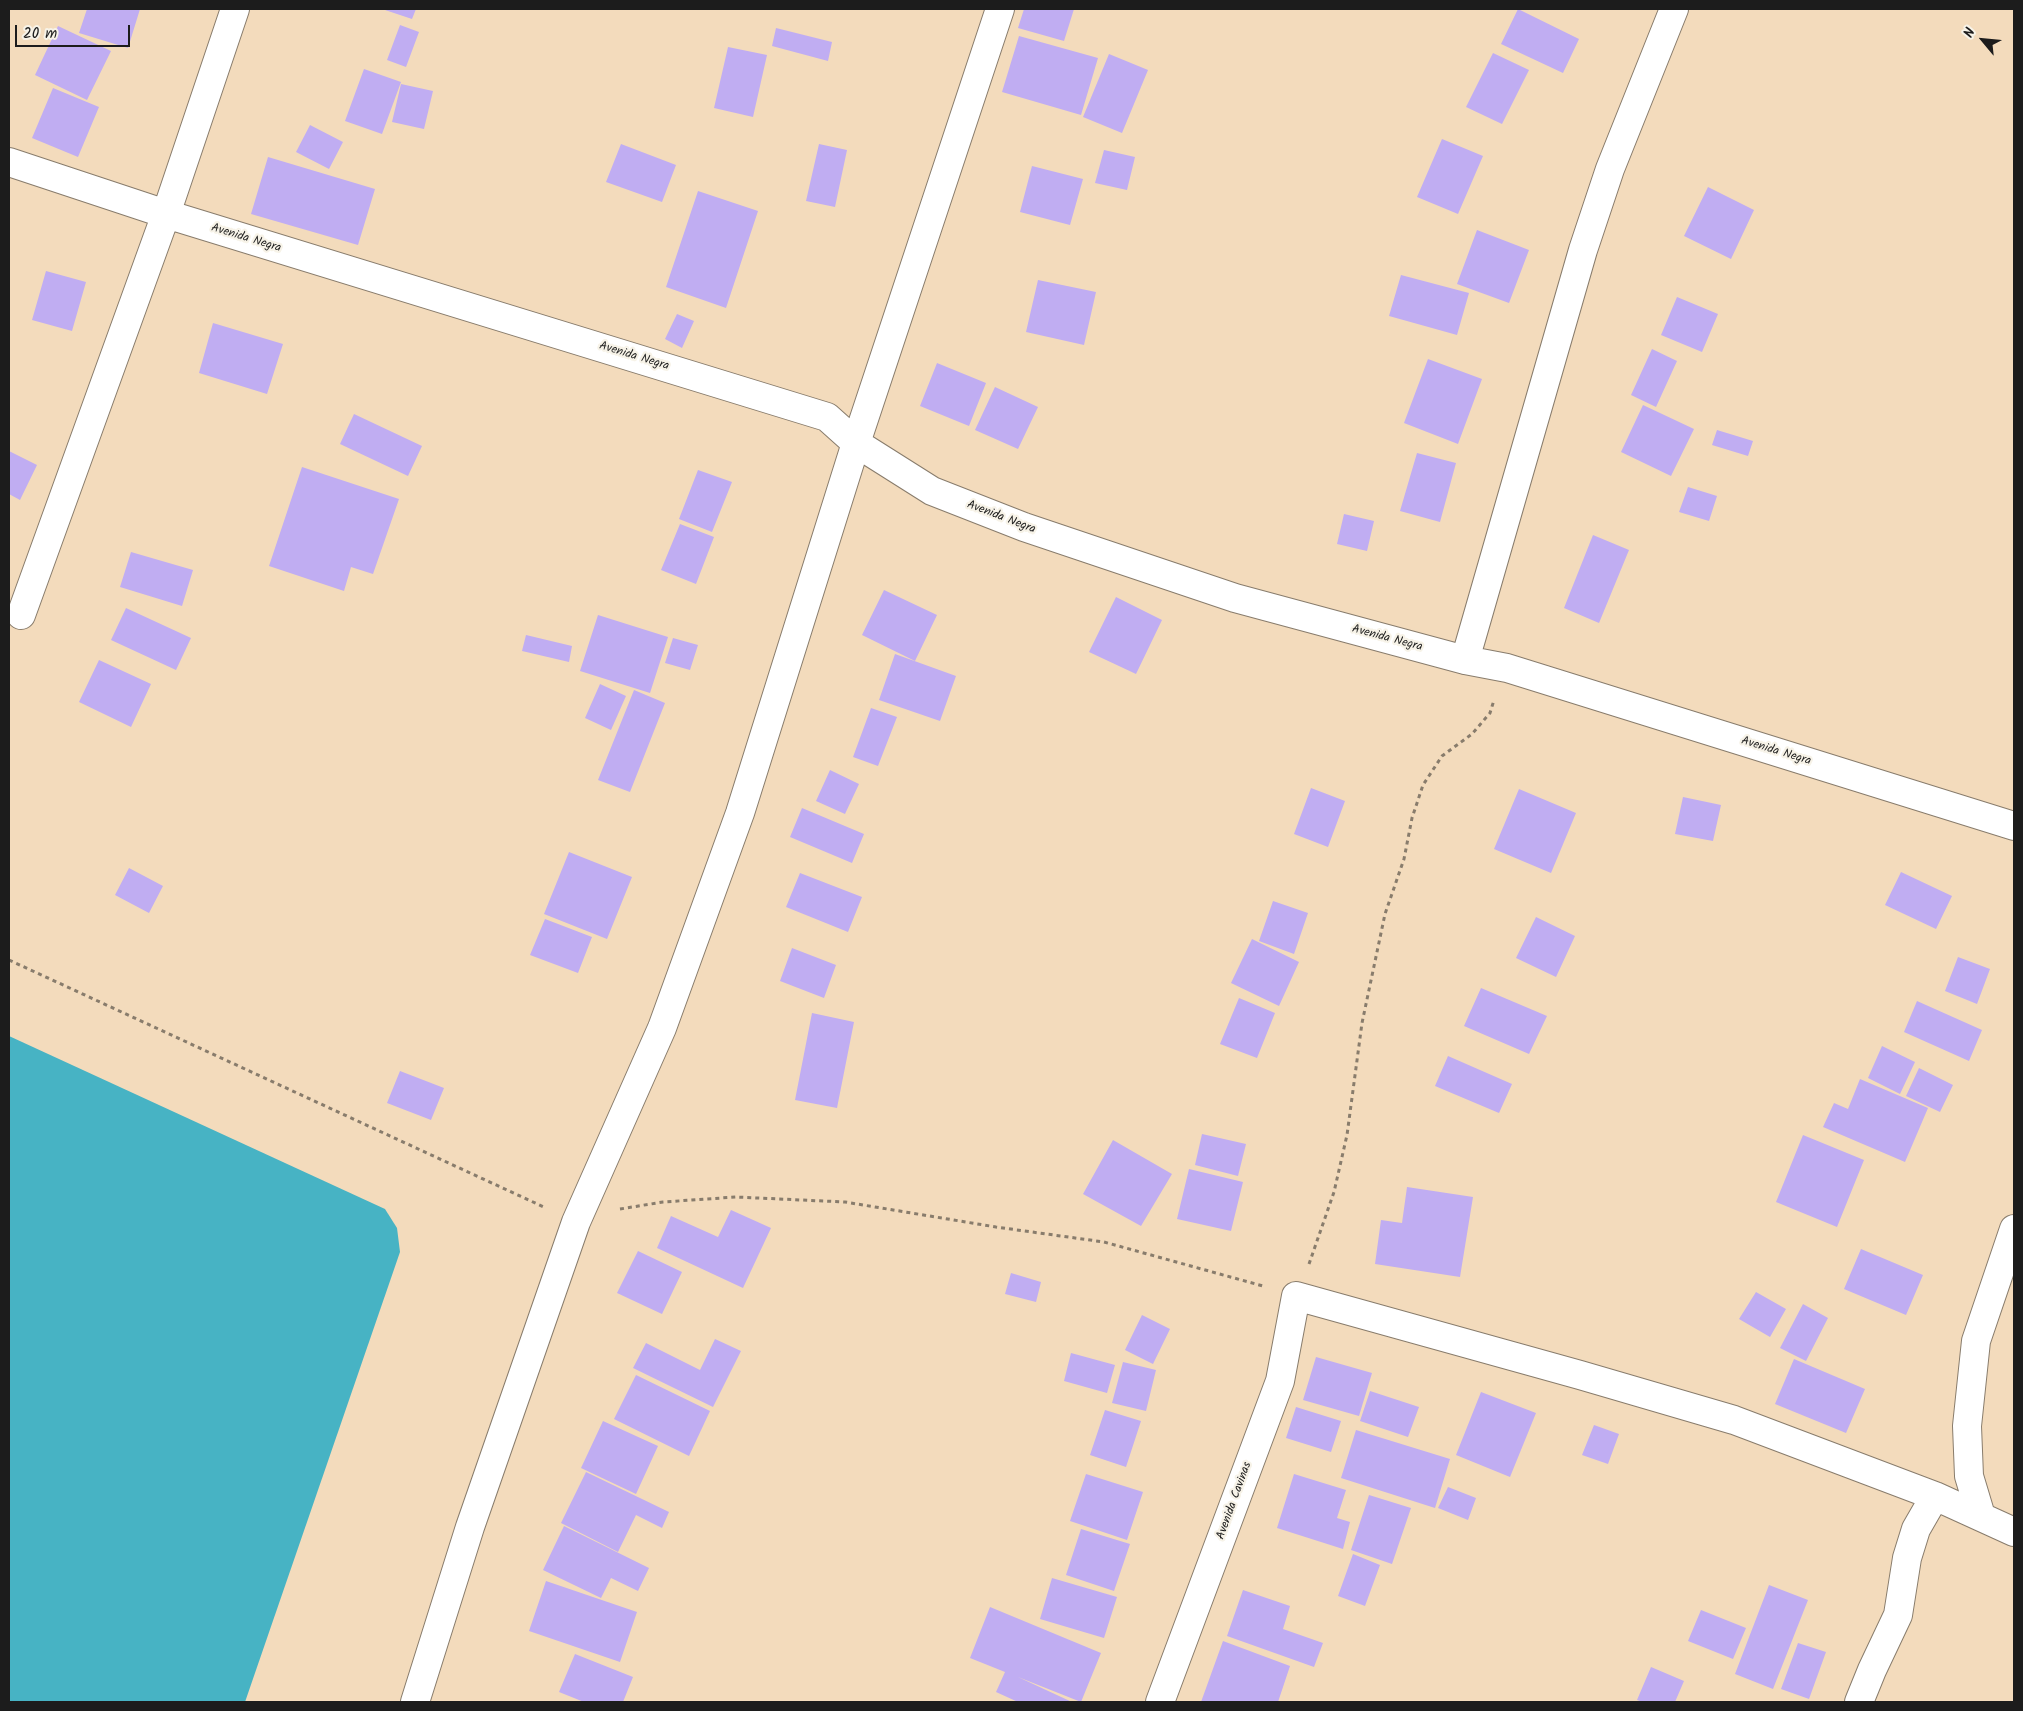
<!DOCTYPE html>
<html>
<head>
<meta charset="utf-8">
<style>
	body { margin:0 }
	#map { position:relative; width:2023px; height:1711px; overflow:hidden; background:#f3dbbc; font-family:Kalam,sans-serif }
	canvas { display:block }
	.frame { position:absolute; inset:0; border:10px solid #1c1c1c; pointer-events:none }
	.north { position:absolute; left:1958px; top:15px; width:50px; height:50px; -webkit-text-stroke:4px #f7f3e8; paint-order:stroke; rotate:298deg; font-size:14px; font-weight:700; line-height:20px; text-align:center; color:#1c1c1c }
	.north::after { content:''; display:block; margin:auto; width:18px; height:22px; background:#1c1c1c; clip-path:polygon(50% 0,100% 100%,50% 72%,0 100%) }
	.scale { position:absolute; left:15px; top:25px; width:115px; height:22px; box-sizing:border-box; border:2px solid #1c1c1c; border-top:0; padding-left:6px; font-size:15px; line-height:18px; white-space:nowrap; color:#1c1c1c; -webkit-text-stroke:4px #f7f3e8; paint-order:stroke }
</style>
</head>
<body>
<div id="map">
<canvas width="2023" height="1711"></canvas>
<div class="frame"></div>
<div class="north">N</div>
<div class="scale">20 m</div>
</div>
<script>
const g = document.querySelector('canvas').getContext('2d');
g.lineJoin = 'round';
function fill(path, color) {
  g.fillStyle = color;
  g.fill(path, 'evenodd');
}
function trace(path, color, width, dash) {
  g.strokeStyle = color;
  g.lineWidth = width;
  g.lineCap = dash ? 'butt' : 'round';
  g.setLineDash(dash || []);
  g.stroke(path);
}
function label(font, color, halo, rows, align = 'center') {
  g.font = font + ' Kalam,sans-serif';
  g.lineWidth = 4.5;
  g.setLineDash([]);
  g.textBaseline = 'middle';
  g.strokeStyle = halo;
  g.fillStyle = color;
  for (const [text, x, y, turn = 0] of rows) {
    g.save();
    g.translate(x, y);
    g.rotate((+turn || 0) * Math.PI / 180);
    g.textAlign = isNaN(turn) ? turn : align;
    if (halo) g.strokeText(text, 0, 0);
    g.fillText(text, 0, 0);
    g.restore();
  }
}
fill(new Path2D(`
	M9 1036 385 1209 397 1228 400 1252 245 1702H9Z`), '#47b3c4');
fill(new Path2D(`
	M87 9H140L128 48 79 33Z
	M382 9H416L412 19Z
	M1024 9H1074L1064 41 1018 28Z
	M1518 9 1579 39 1563 73 1501 44Z
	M400 25 419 32 406 67 387 60Z
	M58 26 111 51 87 100 35 75Z
	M776 28 832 42 828 61 772 46Z
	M1019 36 1098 58 1081 115 1002 92Z
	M728 47 767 55 753 117 714 108Z
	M1493 53 1529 70 1502 124 1466 107Z
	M1109 54 1148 70 1122 133 1083 117Z
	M364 69 401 82 382 134 345 121Z
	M401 84 433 91 424 129 392 122Z
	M53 88 99 107 78 157 32 138Z
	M310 125 343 142 329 169 296 152Z
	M1442 139 1483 156 1458 214 1417 197Z
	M621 144 676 165 662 202 606 182Z
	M819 144 847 150 835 207 806 201Z
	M1104 150 1135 157 1127 190 1095 183Z
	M268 157 375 189 358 245 251 214Z
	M1032 166 1083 179 1070 225 1020 212Z
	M1708 187 1754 210 1731 259 1684 236Z
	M698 191 758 211 726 308 666 287Z
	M1477 230 1529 250 1509 303 1457 284Z
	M46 271 86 282 72 331 32 320Z
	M1401 275 1469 293 1457 335 1389 316Z
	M1038 280 1096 292 1084 345 1026 332Z
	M1677 297 1718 314 1702 352 1661 335Z
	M677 314 694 321 682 348 665 339Z
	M213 323 283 344 267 394 199 373Z
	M1652 349 1677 361 1656 407 1631 395Z
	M1428 359 1482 379 1458 444 1404 423Z
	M937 363 986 383 969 426 920 406Z
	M995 387 1038 407 1018 449 975 430Z
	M1643 405 1694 429 1671 476 1621 452Z
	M354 414 422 446 408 476 340 444Z
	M1717 430 1753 441 1748 456 1712 445Z
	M9 451 37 465 20 500 9 494Z
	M1417 453 1456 463 1440 522 1400 511Z
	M302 467 399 499 373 574 351 567 344 591 269 566Z
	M698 470 732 482 712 532 679 519Z
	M1688 487 1717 496 1709 521 1679 512Z
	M1344 514 1374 521 1367 551 1337 544Z
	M680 524 714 537 696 584 661 570Z
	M1593 535 1629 550 1599 623 1564 608Z
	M131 552 193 570 182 606 120 587Z
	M884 590 937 615 915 661 862 635Z
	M1116 597 1162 620 1136 674 1089 652Z
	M126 608 191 638 176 670 111 640Z
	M598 615 668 637 650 693 580 671Z
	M526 635 572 646 569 662 522 651Z
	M673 638 698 645 690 670 665 663Z
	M895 654 956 676 940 721 879 700Z
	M99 660 151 684 131 727 79 702Z
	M600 684 626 696 611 730 585 718Z
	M634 690 665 703 630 792 598 780Z
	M871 708 897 717 878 766 853 757Z
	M830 770 859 784 845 814 816 801Z
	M1311 788 1345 801 1328 847 1294 834Z
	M1519 789 1576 813 1551 873 1494 849Z
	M1683 797 1721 805 1713 841 1675 834Z
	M802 808 864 834 852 863 790 837Z
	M569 852 632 877 607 939 544 914Z
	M129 868 163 886 149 913 115 895Z
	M1901 872 1952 896 1936 929 1885 905Z
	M800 873 862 897 848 932 786 907Z
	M1273 901 1308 913 1294 954 1259 941Z
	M1536 917 1575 936 1556 977 1516 958Z
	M545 919 592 937 578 973 530 955Z
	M1252 939 1299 962 1279 1006 1231 983Z
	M792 948 836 965 824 998 780 981Z
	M1958 957 1990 969 1977 1004 1945 991Z
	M1481 988 1547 1016 1529 1054 1464 1026Z
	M1239 998 1275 1013 1257 1058 1220 1044Z
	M1917 1001 1982 1030 1969 1061 1904 1032Z
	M812 1013 854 1022 837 1108 795 1100Z
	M1882 1046 1915 1062 1900 1094 1868 1078Z
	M1448 1056 1512 1084 1499 1113 1435 1086Z
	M1919 1068 1953 1085 1940 1112 1906 1096Z
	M400 1071 444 1088 431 1120 387 1103Z
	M1860 1079 1928 1108 1905 1162 1823 1127 1834 1103 1848 1109Z
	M1202 1134 1246 1144 1238 1176 1195 1165Z
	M1803 1135 1864 1160 1837 1227 1776 1202Z
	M1113 1140 1172 1174 1141 1226 1083 1194Z
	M1189 1169 1243 1182 1231 1231 1177 1219Z
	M1407 1187 1473 1197 1460 1277 1375 1264 1381 1220 1402 1223Z
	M731 1210 771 1228 743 1288 657 1248 671 1216 718 1237Z
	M1861 1249 1923 1275 1906 1315 1844 1289Z
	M638 1251 682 1272 662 1314 617 1293Z
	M1011 1273 1041 1282 1036 1302 1005 1294Z
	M1756 1292 1786 1309 1770 1337 1739 1319Z
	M1803 1304 1828 1318 1806 1361 1780 1348Z
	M1142 1315 1170 1329 1153 1364 1125 1350Z
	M715 1339 741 1351 713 1407 633 1368 646 1343 700 1370Z
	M1071 1353 1115 1365 1107 1393 1064 1381Z
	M1316 1357 1372 1373 1359 1416 1303 1400Z
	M1794 1359 1865 1389 1846 1433 1775 1404Z
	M1123 1362 1156 1370 1146 1411 1112 1403Z
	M636 1375 710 1411 689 1456 614 1419Z
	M1370 1391 1419 1407 1408 1437 1360 1421Z
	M1481 1392 1536 1413 1510 1477 1456 1455Z
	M1296 1407 1341 1421 1331 1452 1286 1438Z
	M1105 1410 1141 1421 1126 1467 1090 1455Z
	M603 1421 658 1446 636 1494 581 1468Z
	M1594 1425 1619 1434 1608 1464 1582 1455Z
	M1356 1430 1450 1459 1435 1508 1341 1478Z
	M586 1472 669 1512 662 1528 636 1515 618 1552 561 1523Z
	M1086 1474 1143 1492 1127 1540 1070 1521Z
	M1294 1474 1346 1490 1337 1518 1350 1522 1343 1549 1277 1528Z
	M1448 1487 1476 1498 1468 1520 1438 1508Z
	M1369 1495 1411 1508 1392 1564 1351 1550Z
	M564 1526 649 1568 638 1591 611 1578 601 1598 543 1570Z
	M1081 1529 1130 1544 1114 1591 1066 1575Z
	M1353 1554 1380 1565 1365 1606 1338 1596Z
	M1052 1578 1117 1597 1104 1638 1040 1619Z
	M546 1581 637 1612 620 1662 529 1631Z
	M1769 1585 1808 1600 1773 1689 1735 1674Z
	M1243 1590 1290 1606 1283 1629 1323 1643 1314 1667 1227 1636Z
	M990 1607 1101 1653 1081 1702 1018 1677 1072 1702H1018L996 1692 1005 1672 970 1658Z
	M1701 1610 1746 1628 1733 1659 1688 1641Z
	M1223 1641 1290 1666 1278 1702 1239 1701V1702H1201Z
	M1798 1643 1826 1652 1809 1699 1781 1689Z
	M575 1654 633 1677 623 1702H584L559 1692Z
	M1651 1667 1684 1681 1675 1702H1643L1637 1700Z`), '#c0adf2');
const minor = new Path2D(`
	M9 162 166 214 827 417 856 443 932 491 1024 527 1235 598 1465 660 1507 668 2014 826
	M21 615 166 214 235 9
	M1465 660 1583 250 1610 169 1674 9
	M1981 1516 1969 1476 1967 1426 1976 1341 2014 1229
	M415 1702 470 1527 576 1222 662 1028 740 813 856 443 1000 9
	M1160 1702 1280 1381 1296 1296 1580 1375 1734 1420 1935 1496 2014 1532
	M1859 1702 1872 1670 1898 1615 1907 1558 1916 1529 1935 1496`);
trace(minor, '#887c6c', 30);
trace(new Path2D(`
	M9 960 546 1208
	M620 1209 663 1202 736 1197 845 1202 996 1227 1104 1242 1263 1286
	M1309 1264 1334 1192 1347 1135 1362 1023 1385 914 1404 859 1412 818 1423 785 1442 756 1472 734 1490 713 1494 700`), '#887c6c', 3, [4, 4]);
trace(minor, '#fff', 28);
label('12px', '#1c1c1c', '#f7f3e8', [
	["Avenida Negra",246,239,17],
	["Avenida Negra",634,357,17],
	["Avenida Negra",1001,518,21],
	["Avenida Negra",1387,639,15],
	["Avenida Negra",1776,752,17],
	["Avenida Cavinas",1235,1501,-70]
]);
</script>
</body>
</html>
